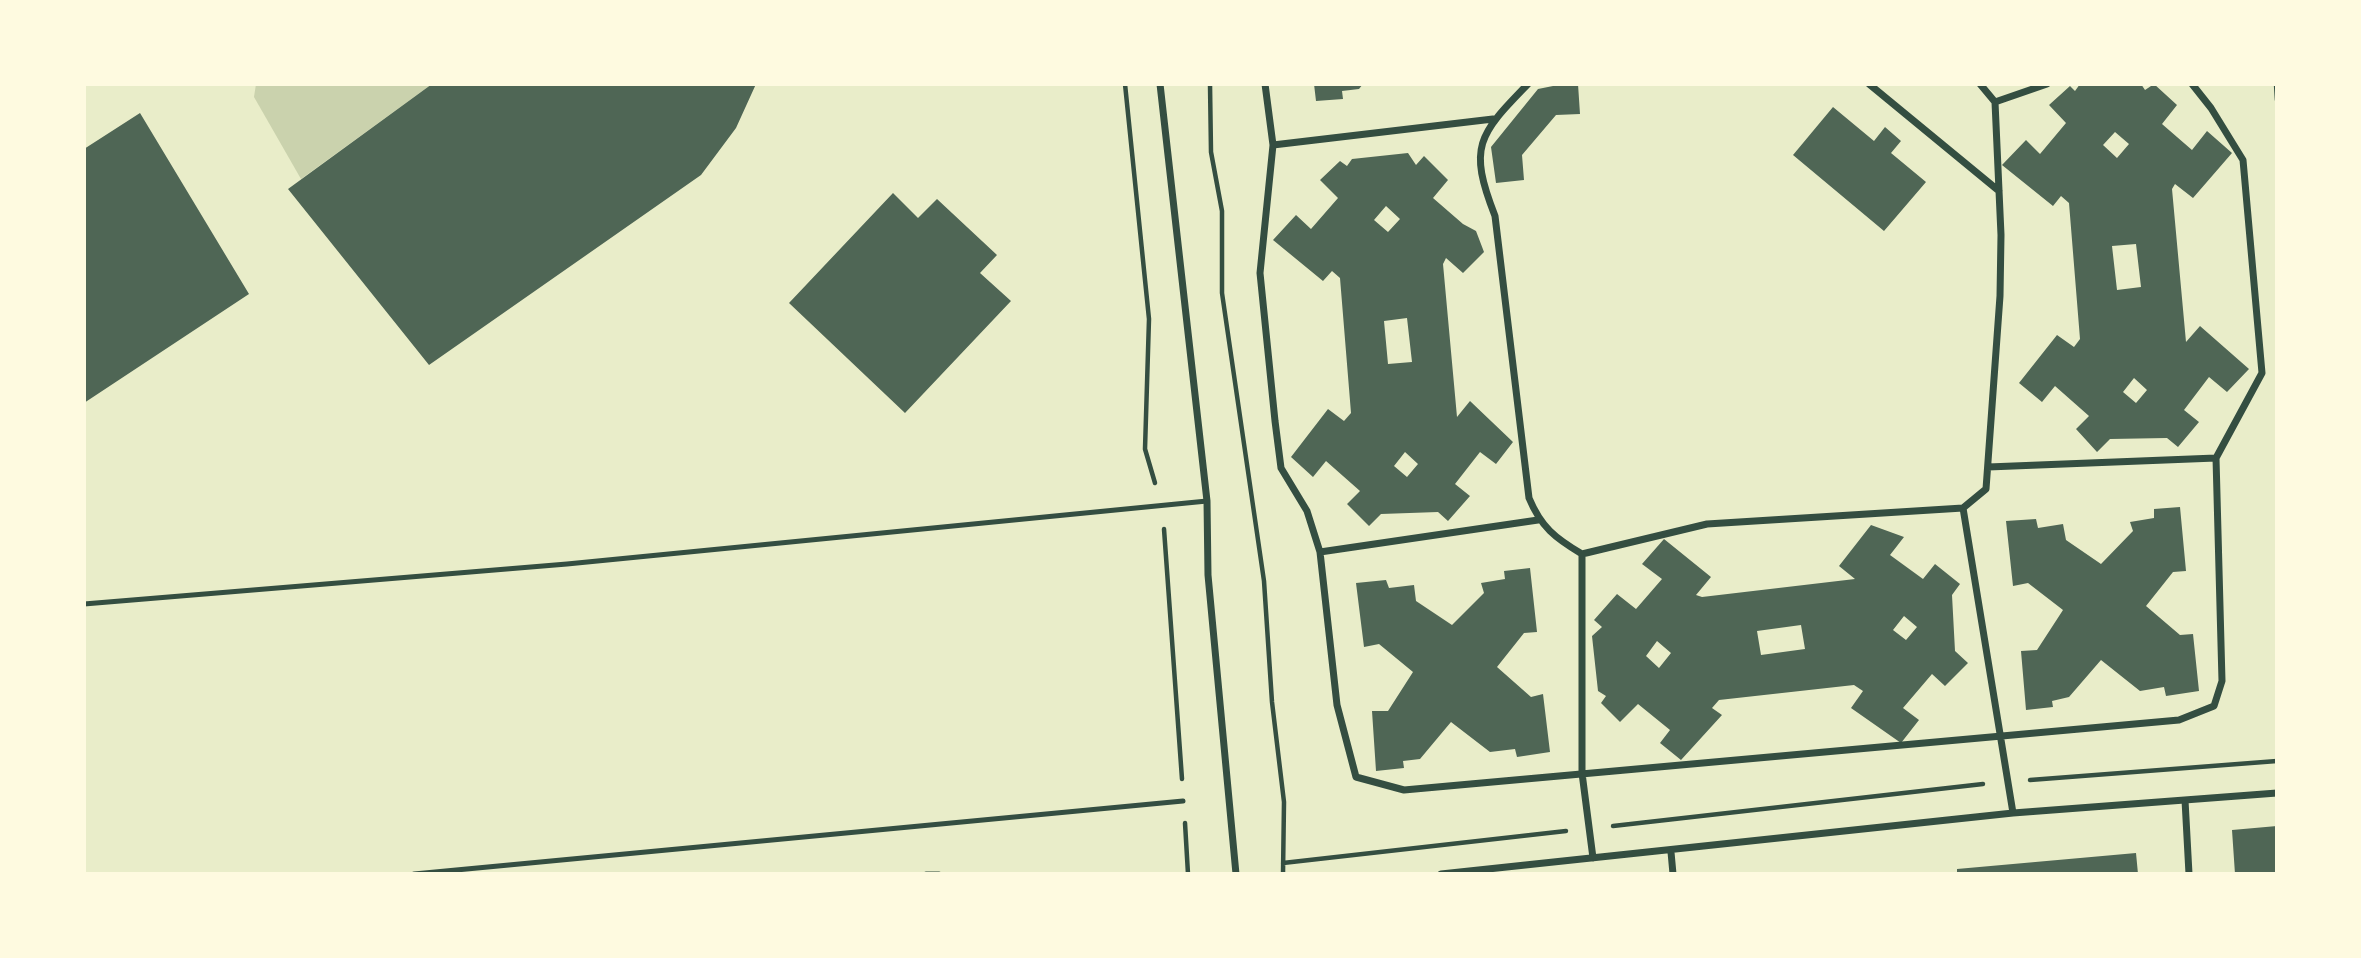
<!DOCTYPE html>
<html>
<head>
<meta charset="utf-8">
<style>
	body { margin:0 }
	#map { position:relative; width:2361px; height:958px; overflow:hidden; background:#e9edc9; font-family:"Noto Sans",sans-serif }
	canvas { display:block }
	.frame { position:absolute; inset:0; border:86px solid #fefae0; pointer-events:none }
</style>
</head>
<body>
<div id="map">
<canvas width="2361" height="958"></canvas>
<div class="frame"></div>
</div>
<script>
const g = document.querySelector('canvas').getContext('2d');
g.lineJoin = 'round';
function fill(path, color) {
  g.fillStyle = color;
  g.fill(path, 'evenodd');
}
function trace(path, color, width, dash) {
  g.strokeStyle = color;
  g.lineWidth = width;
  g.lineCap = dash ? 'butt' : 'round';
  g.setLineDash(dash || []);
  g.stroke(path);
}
fill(new Path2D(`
	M256 84H432L301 179 254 97Z`), '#cad2ad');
fill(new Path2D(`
	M432 84H756L736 128 701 175 429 365 288 189Z
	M1314 84H1363L1359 89 1342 91 1343 99 1316 101Z
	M1563 84H1578L1580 114 1556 115 1522 155 1524 180 1496 183 1491 147 1538 89Z
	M2080 84H2141L2145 90 2154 84 2177 105 2162 124 2192 150 2207 131 2232 153 2193 198 2175 184 2172 189 2186 342 2200 326 2249 369 2227 392 2209 377 2184 410 2199 422 2178 447 2167 438 2110 439 2097 452 2076 429 2089 416 2055 386 2042 402 2019 383 2057 335 2074 347 2080 339 2069 203 2061 196 2053 206 2002 165 2026 140 2040 154 2066 123 2049 105 2070 86 2075 91ZM2115 132 2129 144 2117 158 2103 145ZM2136 244 2141 287 2117 290 2112 246ZM2134 378 2147 390 2136 403 2123 392Z
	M1833 107 1874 141 1885 127 1901 141 1891 153 1926 182 1884 231 1793 155Z
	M140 113 249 294 84 403V149Z
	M1408 153 1416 165 1424 156 1448 180 1433 198 1463 224 1476 231 1484 252 1463 273 1446 258 1443 264 1457 417 1470 401 1513 442 1496 464 1480 452 1455 484 1470 496 1448 521 1438 512 1381 514 1369 526 1347 504 1360 491 1326 461 1313 477 1291 457 1328 409 1344 421 1351 413 1340 278 1332 271 1323 281 1273 240 1296 215 1311 229 1338 198 1320 180 1340 161 1347 166 1352 159ZM1386 206 1400 219 1388 232 1374 220ZM1407 318 1412 362 1388 364 1384 321ZM1405 452 1418 464 1407 477 1394 466Z
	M893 193 918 218 937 199 997 255 980 273 1011 301 905 413 789 303Z
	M2180 507 2186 571 2173 572 2146 606 2180 635 2193 634 2199 691 2166 696 2164 687 2140 691 2101 660 2069 697 2052 701 2053 707 2026 710 2021 651 2037 650 2063 610 2028 583 2013 586 2006 521 2036 519 2038 528 2063 524 2066 540 2101 564 2133 531 2130 522 2154 518V509Z
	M1871 525 1904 537 1890 555 1923 579 1935 564 1960 584 1952 595 1955 651 1968 663 1945 686 1932 674 1903 708 1919 720 1901 743 1851 708 1863 691 1854 685 1719 700 1712 708 1722 715 1681 760 1660 743 1670 730 1638 704 1620 722 1601 703 1606 696 1598 691 1592 636 1602 627 1594 620 1617 594 1636 609 1662 579 1642 564 1664 539 1711 577 1696 595 1702 597 1855 579 1839 566ZM1904 616 1917 627 1906 640 1893 630ZM1801 625 1805 649 1761 655 1757 631ZM1657 641 1671 653 1659 668 1646 656Z
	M1530 568 1537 632 1524 633 1497 667 1531 697 1543 694 1550 752 1517 757 1515 749 1490 752 1451 722 1420 759 1403 761 1404 768 1376 771 1372 711H1388L1413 672 1379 644 1364 647 1356 583 1386 580 1389 588 1414 585 1416 601 1452 625 1484 593 1481 583 1505 579 1504 571Z
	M2277 826V874H2235L2232 830Z
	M2136 853 2138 874H1957V869Z`), '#4f6655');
trace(new Path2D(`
	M1125 84 1149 319 1145 449 1155 483
	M1210 84 1211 152 1222 211V293L1264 581 1272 702 1284 802 1283 874
	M2276 84 2277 100
	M1164 529 1182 779
	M2030 780 2277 761
	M1185 823 1188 874
	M1613 826 1983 784
	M1283 863 1566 831`), '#344e41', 4.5);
trace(new Path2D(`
	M84 604 567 564 1207 501
	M414 874 1183 801
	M926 874H939`), '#344e41', 5);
trace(new Path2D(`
	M1160 84 1207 501 1208 575 1236 874
	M1265 84 1273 145 1493 119
	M1528 84C1478 135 1468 147 1495 216L1529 498C1541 527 1555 538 1582 554L1707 524 1963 508 1986 489 2000 296 2001 235 1995 102
	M1869 84 1999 191
	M1980 84 1995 102 2047 84
	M2192 84 2211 108 2243 160 2262 373 2216 458
	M1273 145 1260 273 1275 421 1281 468 1307 511 1320 552 1337 705 1356 777 1404 790 2179 720 2214 706 2222 681 2216 458 1988 467
	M1963 508 2013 813
	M1320 552 1538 520
	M1582 554V773L1593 858
	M2185 800 2189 874
	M1671 852 1673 874
	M1441 874 2013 813 2277 793`), '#344e41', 7);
</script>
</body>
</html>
